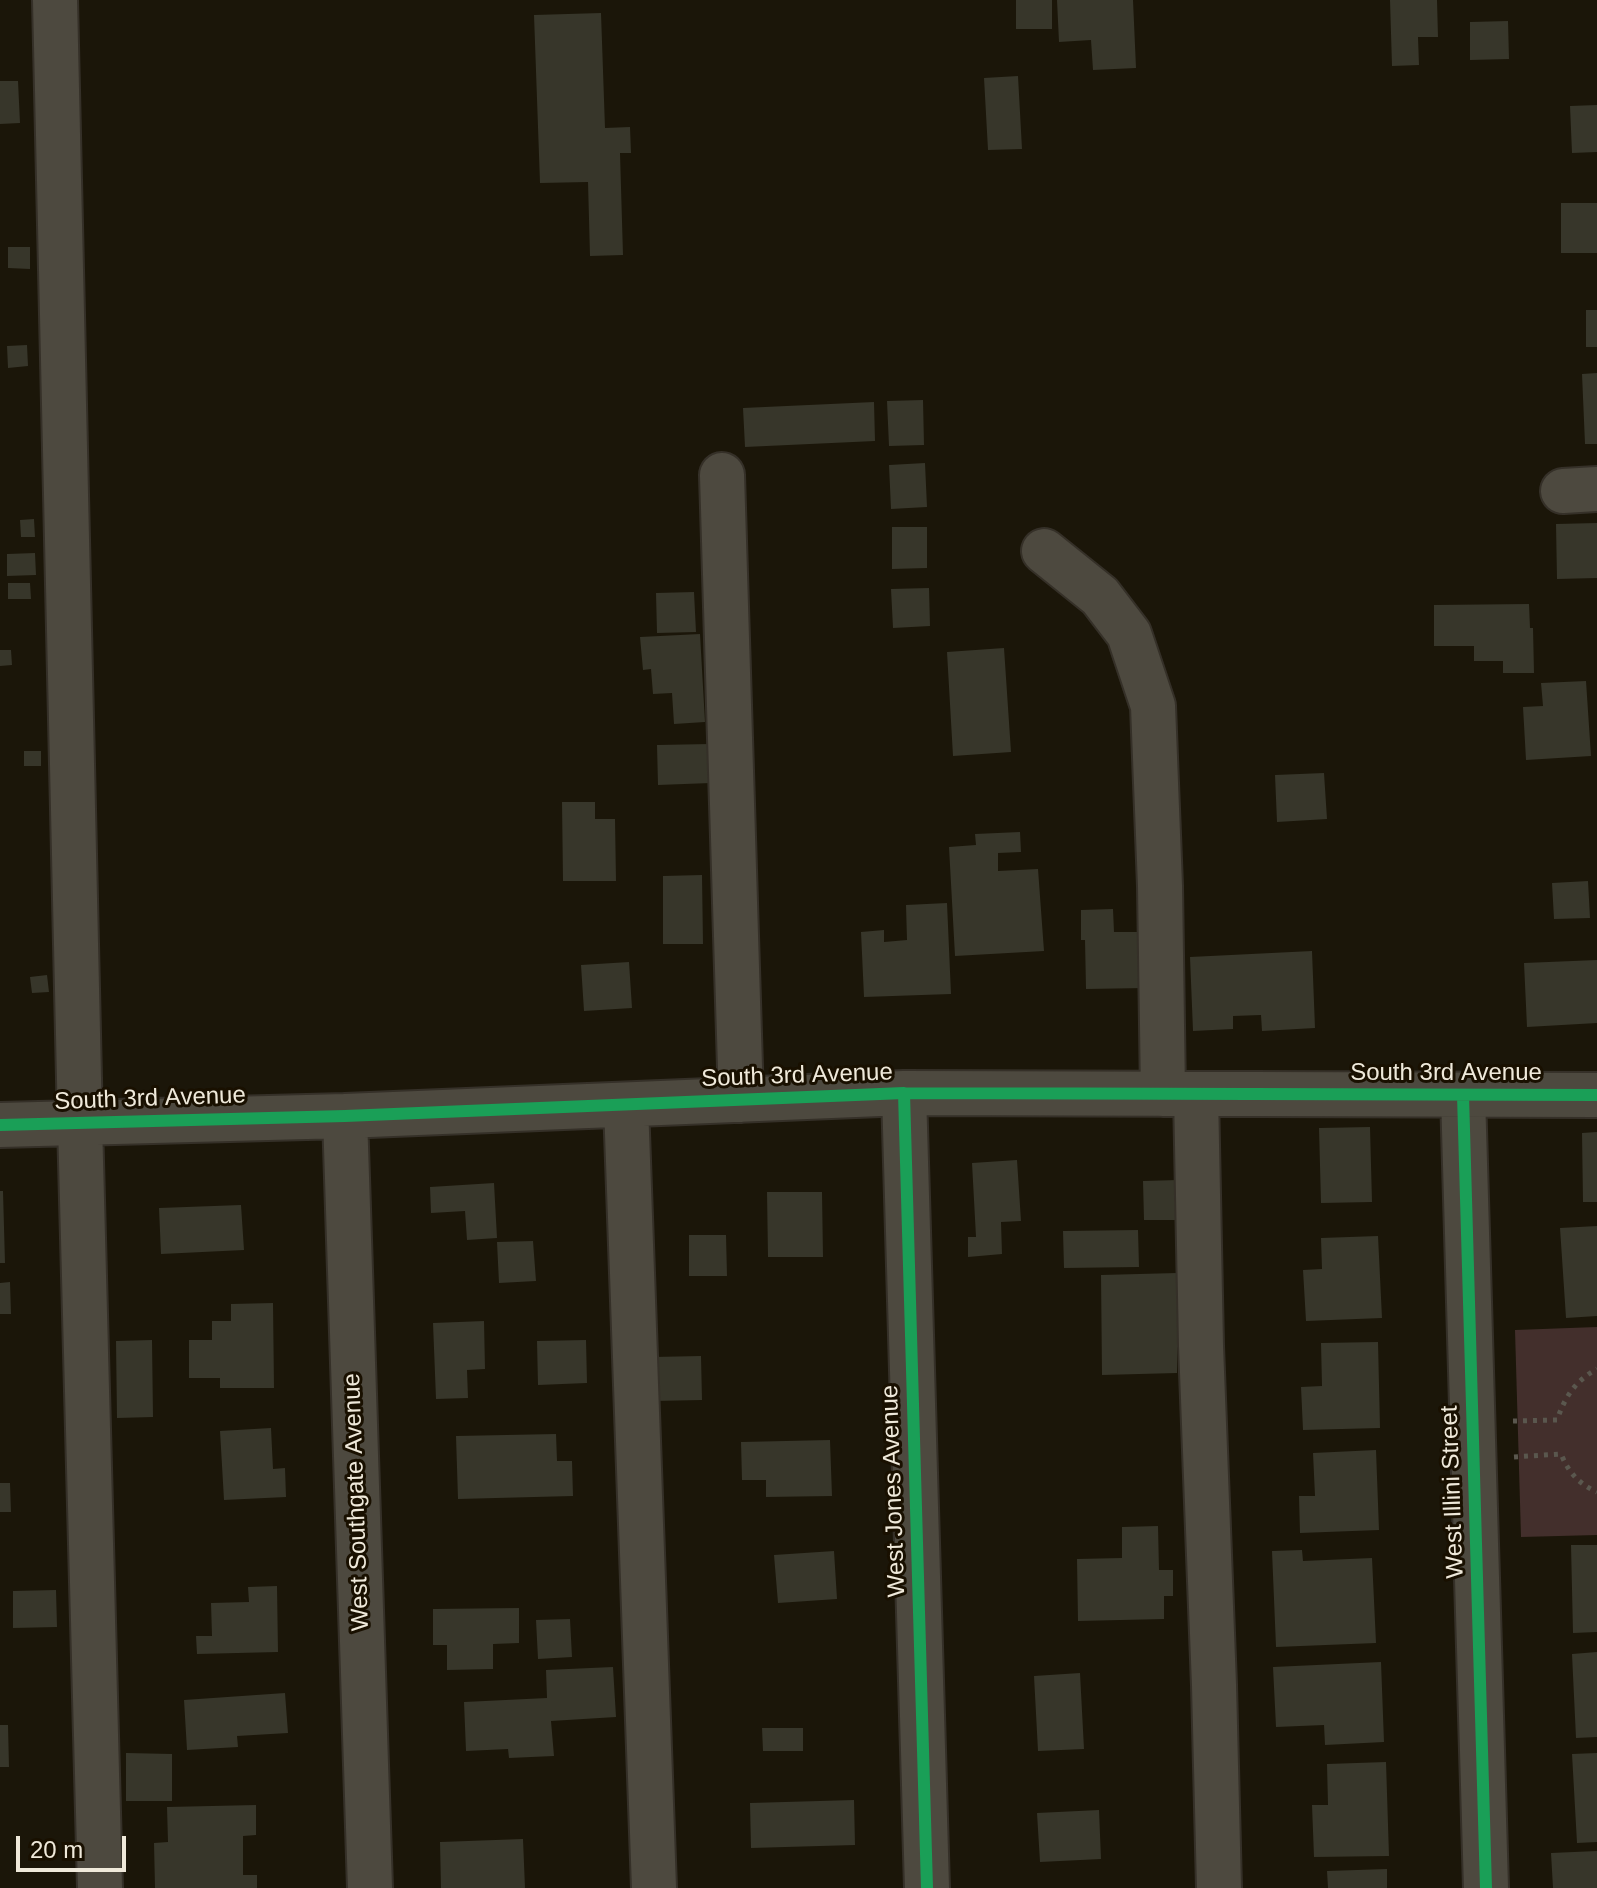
<!DOCTYPE html>
<html>
<head>
<meta charset="utf-8">
<style>
	body { margin:0 }
	#map { position:relative; width:1597px; height:1888px; overflow:hidden; background:#1b1609; font-family:Helvetica,sans-serif }
	canvas { display:block }
	.scale { position:absolute; left:16px; top:1836px; width:110px; height:36px; box-sizing:border-box; border:4px solid #efe9da; border-top:0; padding-left:10px; font-size:24px; line-height:28px; white-space:nowrap; color:#efe9da; -webkit-text-stroke:6px #191000; paint-order:stroke }
</style>
</head>
<body>
<div id="map">
<canvas width="1597" height="1888"></canvas>
<div class="scale">20 m</div>
</div>
<script>
const g = document.querySelector('canvas').getContext('2d');
g.lineJoin = 'round';
function fill(path, color) {
  g.fillStyle = color;
  g.fill(path, 'evenodd');
}
function trace(path, color, width, dash) {
  g.strokeStyle = color;
  g.lineWidth = width;
  g.lineCap = dash ? 'butt' : 'round';
  g.setLineDash(dash || []);
  g.stroke(path);
}
function label(font, color, halo, rows, align = 'center') {
  g.font = font + ' Helvetica,sans-serif';
  g.lineWidth = 6;
  g.setLineDash([]);
  g.textBaseline = 'middle';
  g.strokeStyle = halo;
  g.fillStyle = color;
  for (const [text, x, y, turn = 0] of rows) {
    g.save();
    g.translate(x, y);
    g.rotate((+turn || 0) * Math.PI / 180);
    g.textAlign = isNaN(turn) ? turn : align;
    if (halo) g.strokeText(text, 0, 0);
    g.fillText(text, 0, 0);
    g.restore();
  }
}
fill(new Path2D(`
	M1597 1327V1535L1521 1537 1515 1330Z`), '#432f2c');
fill(new Path2D(`
	M1016 0H1052V29H1016Z
	M1057 0H1133L1136 68 1093 70 1091 40 1059 42Z
	M1390 0H1437L1438 37H1418L1419 65 1392 66Z
	M601 13 605 128 630 127 631 153H620L623 255 590 256 588 182 540 183 534 15Z
	M1508 21 1509 59 1470 60V22Z
	M1018 76 1022 149 988 150 984 78Z
	M0 81H18L20 123 0 124Z
	M1597 105V152L1572 153 1570 106Z
	M1561 203H1597V253H1561Z
	M8 247H30V269L8 268Z
	M1586 310H1597V347H1586Z
	M27 345 28 366 8 368 7 346Z
	M1597 373V444H1585L1582 374Z
	M923 400 924 445 889 446 887 401Z
	M874 402 875 441 745 447 743 408Z
	M925 463 927 507 891 509 889 465Z
	M34 519 35 537H21L20 520Z
	M1597 523V578L1557 579 1556 524Z
	M892 527H927V568L892 569Z
	M35 553 36 575 7 576V554Z
	M8 583H30L31 599H8Z
	M929 588 930 626 893 628 891 589Z
	M694 592 696 632 657 633 656 593Z
	M1529 604 1530 628H1533L1534 673H1503V661H1474V646H1434V605Z
	M700 634 705 722 674 724 672 693 653 694 651 669 643 670 640 637Z
	M1004 648 1011 752 953 756 947 652Z
	M0 650H11L12 665 0 666Z
	M1586 681 1591 756 1526 760 1523 707 1543 706 1541 683Z
	M710 744 711 783 658 785 657 745Z
	M24 751H41V766H24Z
	M1324 773 1327 819 1277 822 1275 775Z
	M562 802H595V819H615L616 881H563Z
	M1020 832 1021 852 998 853V871L1038 869 1044 951 955 956 949 847 976 845 975 834Z
	M702 875 703 944H663V876Z
	M1588 881 1590 918 1554 919 1552 883Z
	M947 903 951 994 864 997 861 932 884 930V942L907 940 906 905Z
	M1113 909 1114 932H1145L1146 988 1086 989 1085 940H1081V910Z
	M1312 951 1315 1028 1262 1031 1261 1015 1233 1016V1029L1193 1031 1190 957Z
	M1597 960V1023L1527 1027 1524 963Z
	M629 962 632 1008 584 1011 581 965Z
	M47 975 49 992 32 993 30 977Z
	M1370 1127 1372 1202 1321 1203 1319 1128Z
	M1597 1132V1202H1583L1582 1133Z
	M1017 1160 1021 1221 1001 1222 1002 1254 968 1257V1237H976L972 1163Z
	M1178 1180 1179 1220H1144L1143 1181Z
	M494 1183 497 1238 467 1240 465 1211 431 1213 430 1187Z
	M0 1191H3L5 1263H0Z
	M767 1192H822L823 1257H768Z
	M241 1205 244 1250 161 1254 159 1208Z
	M1597 1226V1316L1566 1318 1560 1228Z
	M1138 1230 1139 1267 1064 1268 1063 1231Z
	M689 1235H726L727 1276H689Z
	M1378 1236 1382 1318 1306 1321 1303 1270 1322 1269 1321 1238Z
	M533 1241 536 1281 499 1283 497 1242Z
	M1177 1273V1373L1102 1375 1101 1275Z
	M10 1282 11 1314H0V1283Z
	M273 1303 274 1388H220V1378H189V1340H212V1321H231V1304Z
	M484 1321 485 1369 467 1370 468 1398 436 1399 433 1323Z
	M152 1340 153 1417 117 1418 116 1341Z
	M586 1340 587 1383 538 1385 537 1341Z
	M1378 1342 1380 1428 1303 1430 1301 1387 1322 1386 1321 1343Z
	M701 1356 702 1400 653 1401V1357Z
	M271 1428 273 1469 285 1468 286 1497 224 1500 220 1431Z
	M556 1434 557 1461H572L573 1496 458 1499 456 1436Z
	M830 1440 832 1496 766 1497V1480H742L741 1442Z
	M1376 1450 1379 1530 1300 1533 1299 1496H1315L1313 1453Z
	M0 1483H10L11 1512H0Z
	M1158 1526 1159 1570H1173V1596H1164V1619L1078 1621 1077 1559 1122 1558V1527Z
	M1571 1545H1597V1632L1573 1633Z
	M1302 1550 1303 1561 1372 1558 1376 1643 1276 1647 1272 1551Z
	M834 1551 837 1599 778 1603 774 1555Z
	M277 1586 278 1652 197 1654 196 1636H212L211 1603 249 1602 248 1587Z
	M56 1590 57 1627 13 1628V1591Z
	M519 1608V1643L493 1644V1669L447 1670V1645H433V1609Z
	M570 1619 572 1657 538 1659 536 1620Z
	M1597 1652V1737L1576 1738 1572 1654Z
	M1381 1662 1384 1742 1325 1745 1324 1725 1276 1727 1273 1667Z
	M613 1667 616 1717 551 1721 554 1756 509 1758 508 1749 466 1751 464 1702 547 1698 546 1670Z
	M1080 1673 1084 1749 1038 1751 1034 1676Z
	M285 1693 288 1733 237 1736 238 1747 187 1750 184 1700Z
	M0 1725H8L9 1767H0Z
	M762 1728H803V1751H763Z
	M126 1753 172 1754V1801H126Z
	M1597 1753V1842L1577 1843 1572 1754Z
	M1386 1762 1389 1856 1314 1857 1312 1805H1328L1327 1764Z
	M854 1800 855 1845 751 1848 750 1803Z
	M256 1805V1835L243 1836V1875H257V1888H155L154 1843 168 1842 167 1807Z
	M1099 1810 1101 1859 1040 1862 1037 1813Z
	M523 1839 525 1888H441L440 1842Z
	M1597 1851V1888H1553L1551 1853Z
	M1387 1869V1888H1328L1327 1871Z`), '#37362a');
const minor = new Path2D(`
	M55 0 80 1123 100 1888
	M722 475 741 1100
	M1563 491 1597 489
	M1044 551 1100 596 1129 634 1153 706 1160 886 1163 1094
	M904 1093 927 1888
	M1196 1094 1201 1346 1214 1685 1219 1888
	M1463 1095 1486 1888
	M626 1105 654 1888
	M345 1116 370 1888
	M0 1125 345 1116 904 1093 1597 1095`);
trace(minor, '#353028', 48);
trace(new Path2D(`
	M1513 1421 1557 1420C1565 1397 1575 1381 1597 1369
	M1514 1457 1561 1454C1569 1473 1579 1484 1597 1492`), '#5a574e', 5, [4, 6]);
trace(minor, '#4d493f', 44);
trace(new Path2D(`
	M904 1093 927 1888
	M1463 1095 1486 1888
	M0 1125 345 1116 904 1093 1597 1095`), '#1a9f57', 12);
label('24px', '#efe9da', '#191000', [
	["South 3rd Avenue",1446,1073],
	["South 3rd Avenue",797,1076,-2],
	["South 3rd Avenue",150,1099,-2],
	["West Jones Avenue",894,1491,-92],
	["West Illini Street",1453,1492,-92],
	["West Southgate Avenue",357,1502,-92]
]);
</script>
</body>
</html>
